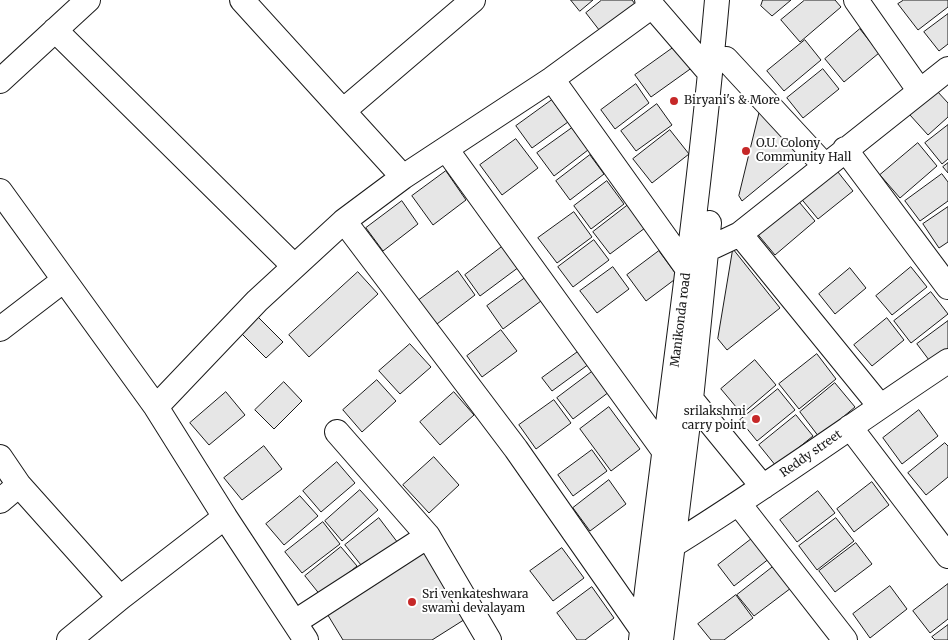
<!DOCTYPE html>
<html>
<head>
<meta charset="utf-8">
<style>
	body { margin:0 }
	canvas { display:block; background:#fff }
</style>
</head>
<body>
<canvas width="948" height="640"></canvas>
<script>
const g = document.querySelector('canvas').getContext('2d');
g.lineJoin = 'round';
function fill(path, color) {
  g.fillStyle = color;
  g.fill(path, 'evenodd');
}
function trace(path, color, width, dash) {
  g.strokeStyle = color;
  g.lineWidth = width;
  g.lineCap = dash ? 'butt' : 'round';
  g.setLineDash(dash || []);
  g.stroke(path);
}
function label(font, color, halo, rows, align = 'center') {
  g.font = font + ' Merriweather,serif';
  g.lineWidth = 4;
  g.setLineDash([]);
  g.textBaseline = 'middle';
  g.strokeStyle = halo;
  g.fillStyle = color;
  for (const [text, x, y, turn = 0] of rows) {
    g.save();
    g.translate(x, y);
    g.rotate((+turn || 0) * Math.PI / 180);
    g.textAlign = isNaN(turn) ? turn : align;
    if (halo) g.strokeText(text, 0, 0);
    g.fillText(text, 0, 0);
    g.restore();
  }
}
const building = new Path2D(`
	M571 0H593L580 11Z
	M602 0H632L638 8 603 35 586 13Z
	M763 0H791L772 16 761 6Z
	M805 0H835L841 7 800 42 781 20Z
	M904 0H948V7L918 30 898 4Z
	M948 14V44L939 51 924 32Z
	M860 29 879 53 844 82 825 59Z
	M805 40 821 60 784 91 767 71Z
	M677 45 693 67 651 97 635 75Z
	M823 69 839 89 803 118 787 98Z
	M636 84 649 103 615 129 601 110Z
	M937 91 948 103V117L928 135 910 115Z
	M552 100 568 122 532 148 516 126Z
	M657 104 672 125 636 151 621 131Z
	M760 110 798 155 742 201 739 196Z
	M948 125V159L942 164 925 143Z
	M572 128 588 150 554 176 537 153Z
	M670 130 689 154 652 183 633 159Z
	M516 139 538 168 502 195 480 165Z
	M918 143 937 166 900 198 880 175Z
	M590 155 604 174 570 200 556 181Z
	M948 163V173L943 167Z
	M834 167 853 191 818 219 799 196Z
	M446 171 466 200 433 225 412 196Z
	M942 174 948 182V201L920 221 905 201Z
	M607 181 624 204 591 229 574 206Z
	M795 197 815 221 775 255 755 231Z
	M402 201 418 224 383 251 366 228Z
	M628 205 645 228 610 254 593 232Z
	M948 207V242L939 248 923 224Z
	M574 212 592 237 557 263 538 238Z
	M594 240 609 260 573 287 558 267Z
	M503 246 519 267 480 296 465 275Z
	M733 249 780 308 727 350 718 339Z
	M659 251 678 277 646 301 627 275Z
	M613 267 629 289 597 313 580 291Z
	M911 267 927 287 892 315 876 296Z
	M850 268 866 288 835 314 819 294Z
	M458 271 475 295 433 327 415 303Z
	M358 272 378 294 309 357 289 335Z
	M525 278 541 301 503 329 487 306Z
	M931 292 948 314 911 343 894 321Z
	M257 316 283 342 266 358 241 333Z
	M887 318 904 340 872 366 854 345Z
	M948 321V352L932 364 917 344Z
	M501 330 517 351 482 377 467 356Z
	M410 344 431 367 400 394 379 371Z
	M579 351 589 364 552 391 542 378Z
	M817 354 836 379 799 409 779 384Z
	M755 360 776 385 742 414 721 389Z
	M593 371 609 392 573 419 557 398Z
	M377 380 396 401 362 432 343 410Z
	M284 382 302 401 274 429 255 410Z
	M835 383 855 407 819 437 800 412Z
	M778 389 795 410 757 441 740 420Z
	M226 392 245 415 209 445 190 423Z
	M454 392 474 415 440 445 420 422Z
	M554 400 571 423 536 449 519 425Z
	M609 407 640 449 611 471 580 429Z
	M919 410 938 436 902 464 883 438Z
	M796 415 813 436 776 466 759 445Z
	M945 443 948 446V477L926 495 908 473Z
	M264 446 282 469 242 500 224 478Z
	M592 450 607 471 573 496 558 475Z
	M434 457 459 485 429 513 403 485Z
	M337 462 355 483 321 512 303 491Z
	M609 480 626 504 590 531 573 508Z
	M872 482 889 505 854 532 837 509Z
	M360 490 378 510 342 541 325 521Z
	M818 491 835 513 797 542 780 520Z
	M300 496 318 516 284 545 266 524Z
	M379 518 398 543 365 570 345 545Z
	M836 518 854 541 817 570 799 546Z
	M323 522 340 544 302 573 285 552Z
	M754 537 770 558 734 586 718 565Z
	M856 543 872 564 835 592 819 571Z
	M341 547 357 566 321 596 305 576Z
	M428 548 470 616 432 640H343L326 612Z
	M562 548 584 578 553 601 530 571Z
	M774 566 791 588 754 616 737 595Z
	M948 584V619L930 633 913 611Z
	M890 586 907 609 870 638 853 614Z
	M592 587 614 618 585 640H577L557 613Z
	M736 595 753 618 724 640H711L698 624Z
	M948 625V640H935L932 637Z`);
fill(building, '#e6e6e6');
trace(building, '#1a1a1a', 1);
const minor = new Path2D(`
	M242 0 403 177
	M647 0 710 73
	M856 0 919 90
	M55 30 294 266
	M726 59 825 166
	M552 79 687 268
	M0 81 88 0
	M343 111 473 0
	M446 149 664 451
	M845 149 948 287
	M0 191 156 407 225 517 306 640
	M344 221 516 449 643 631
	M740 234 880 406
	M706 250 740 234 948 69
	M0 329 64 280
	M691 399 763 487
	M156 407 257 301 344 221 403 177 552 79 652 6
	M850 427 948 556
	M337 432 428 536 489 640
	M0 457 19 485
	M0 501 19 485 120 598
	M739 504 845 640
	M673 545C767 487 856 422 948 361
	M295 622 428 536
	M69 640 120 598 225 517
	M641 640C666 427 698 214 717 0
	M661 640 691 399 709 223`);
trace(minor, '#1a1a1a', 26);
trace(minor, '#fff', 24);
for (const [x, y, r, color] of [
	[674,101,5,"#c62828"],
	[746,151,5,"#c62828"],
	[756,419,5,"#c62828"],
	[412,602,5,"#c62828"]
]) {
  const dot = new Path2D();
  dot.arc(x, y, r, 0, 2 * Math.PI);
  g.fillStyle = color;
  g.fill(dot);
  trace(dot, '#fff', 2);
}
label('12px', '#1a1a1a', '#fff', [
	["Biryani's & More",684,101],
	["O.U. Colony",756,144],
	["Community Hall",756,158],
	["srilakshmi",746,412,"right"],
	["carry point",746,426,"right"],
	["Sri venkateshwara",422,595],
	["swami devalayam",422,609]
], 'left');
label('12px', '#1a1a1a', '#fff', [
	["Manikonda road",681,320,-83],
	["Reddy street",811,454,-35]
]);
</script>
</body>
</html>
